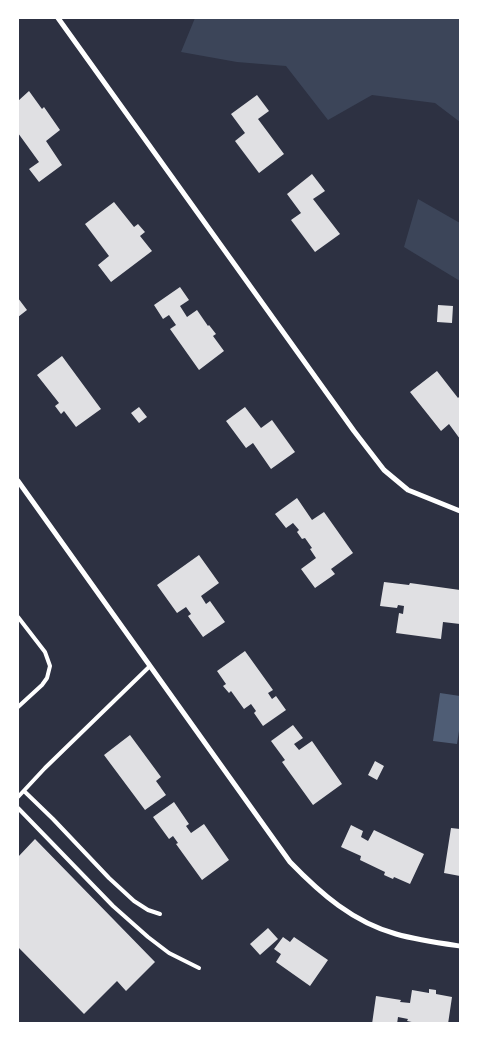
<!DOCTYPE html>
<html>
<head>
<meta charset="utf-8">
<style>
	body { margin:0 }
	#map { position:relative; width:478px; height:1041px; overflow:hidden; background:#2d3142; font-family:Rubik,sans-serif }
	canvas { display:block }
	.frame { position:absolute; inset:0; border:19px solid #fff; pointer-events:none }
</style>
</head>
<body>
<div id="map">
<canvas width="478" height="1041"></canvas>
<div class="frame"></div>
</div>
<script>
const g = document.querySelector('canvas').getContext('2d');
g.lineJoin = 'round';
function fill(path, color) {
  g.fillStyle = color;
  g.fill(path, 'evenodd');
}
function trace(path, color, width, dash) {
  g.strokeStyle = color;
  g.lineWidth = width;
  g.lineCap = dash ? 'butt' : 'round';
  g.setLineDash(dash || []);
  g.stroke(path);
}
fill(new Path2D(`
	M195 18H460V122L435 103 372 95 328 120 286 66 237 62 181 52Z
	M418 199 460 223V281L404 247Z`), '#3c4559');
fill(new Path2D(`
	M440 693 460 696V724L457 744 433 741Z`), '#4f5d75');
fill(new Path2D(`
	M29 91 42 109 44 107 60 130 46 141 62 165 39 182 29 169 39 162 18 133V101Z
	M257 95 269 111 258 119 284 154 259 173 235 141 245 133 231 114Z
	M312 174 325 191 313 199 340 234 315 252 291 220 301 213 287 194Z
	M114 202 134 227 138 224 145 232 140 236 152 251 111 282 98 265 109 256 85 224Z
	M180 287 189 300 180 306 187 317 197 310 208 326 209 325 216 334 213 336 224 351 199 370 170 329 176 325 169 315 163 319 154 305Z
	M18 298 27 310 18 317Z
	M438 305 453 306 452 323 437 322Z
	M62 356 101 409 76 427 64 411 61 414 55 406 59 403 37 375Z
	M437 371 458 398 460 396V439L449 424 441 431 410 392Z
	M139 407 147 417 139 423 131 413Z
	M245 407 261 428 272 420 295 452 271 469 253 443 246 448 226 421Z
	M297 498 312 520 324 512 353 553 331 569 335 574 315 588 301 569 316 558 310 549 312 548 305 538 302 539 297 532 299 530 293 523 286 528 275 514Z
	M199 555 219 583 201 596 206 604 210 601 225 622 203 637 188 616 191 614 186 607 177 613 157 585Z
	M384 582 409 585 410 583 460 590V624L443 622 441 639 396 633 399 613 403 614 404 606 398 605 397 608 380 606Z
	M245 651 273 690 268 693 272 699 276 696 286 710 263 726 254 713 256 711 251 704 244 709 231 691 229 693 223 686 226 684 217 671Z
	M293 725 303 738 294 744 299 750 312 741 342 784 313 805 282 762 285 760 271 741Z
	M130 735 161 777 156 781 166 795 145 810 104 755Z
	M375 761 384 766 377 780 368 775Z
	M174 802 189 824 186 826 191 833 204 824 229 860 202 880 176 844 178 843 173 836 169 839 153 817Z
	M351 825 363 831 361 837 368 841 374 830 424 854 410 884 394 877 393 879 384 875 385 872 360 860 361 856 341 847Z
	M451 828 460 829V876L444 873Z
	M35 839 155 962 126 991 117 981 84 1014 18 947V857Z
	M268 928 278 939 260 955 250 944Z
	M283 937 290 942 294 937 328 960 310 986 276 962 281 954 274 949Z
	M429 989 436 990V994L452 997 448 1024H421L407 1021 408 1019 398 1017 397 1024H372L376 996 401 1000 400 1002 410 1003 412 990 429 993Z`), '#e0e0e3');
trace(new Path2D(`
	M18 617 45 652 50 666 47 678 42 685 18 707
	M24 791 53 819 109 878 134 901 148 910 160 914
	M18 797 45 768 150 666
	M18 808 113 906 148 937 169 953 199 968`), '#fff', 4);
trace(new Path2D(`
	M58 18 354 431 384 470 408 490 460 511
	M18 481 290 862C321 894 353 922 396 934 417 940 439 943 460 946`), '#fff', 5);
</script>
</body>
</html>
